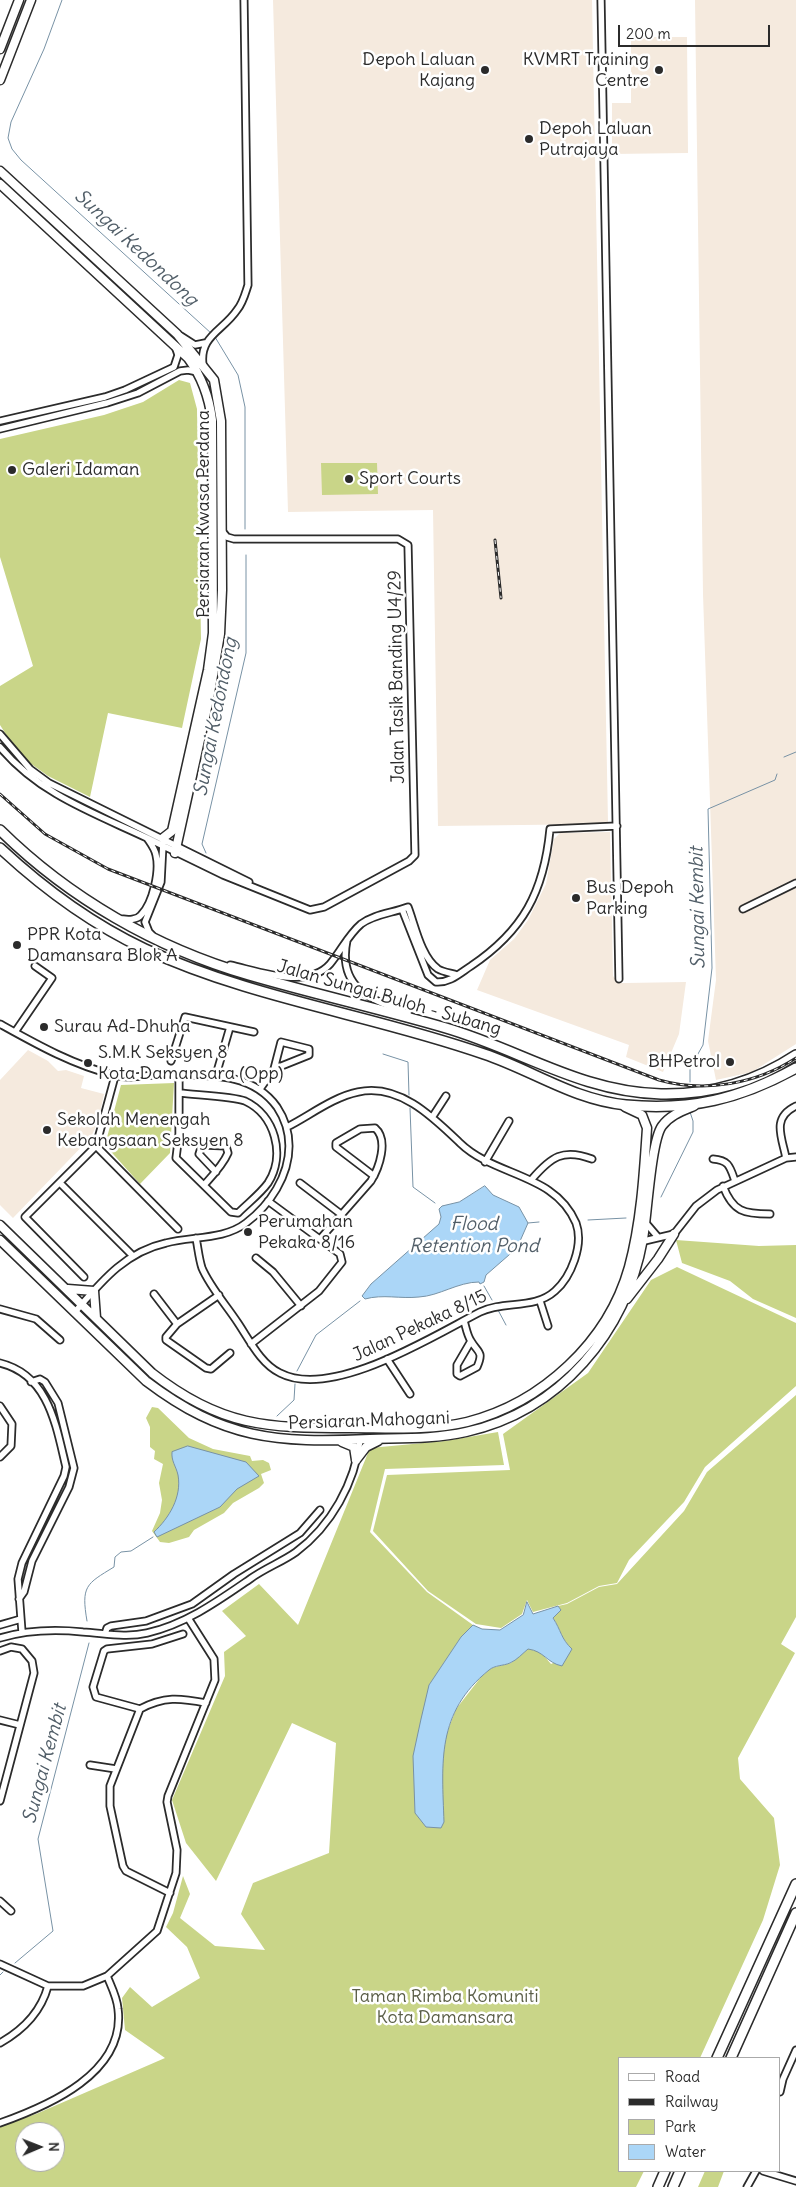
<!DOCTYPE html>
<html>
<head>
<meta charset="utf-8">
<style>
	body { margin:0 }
	#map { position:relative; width:796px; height:2187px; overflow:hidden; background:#fff; font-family:Delius,sans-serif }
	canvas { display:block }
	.legend { position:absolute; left:618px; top:2057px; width:162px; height:115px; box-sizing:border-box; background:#fff; border:1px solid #aaa; margin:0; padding:6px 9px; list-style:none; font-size:15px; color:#2b2b2b }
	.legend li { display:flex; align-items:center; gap:10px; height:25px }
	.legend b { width:25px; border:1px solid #aaa }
	.north { position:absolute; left:15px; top:2122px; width:50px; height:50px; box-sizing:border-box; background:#fff; border:1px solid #aaa; border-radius:50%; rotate:89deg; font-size:14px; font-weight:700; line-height:20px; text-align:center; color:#2b2b2b }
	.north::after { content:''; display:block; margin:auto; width:18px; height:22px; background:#2b2b2b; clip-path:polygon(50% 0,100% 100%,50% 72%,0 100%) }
	.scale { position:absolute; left:618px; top:25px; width:152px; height:22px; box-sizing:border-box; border:2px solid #2b2b2b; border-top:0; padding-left:6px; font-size:15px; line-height:18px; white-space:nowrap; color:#2b2b2b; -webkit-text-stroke:4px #fff; paint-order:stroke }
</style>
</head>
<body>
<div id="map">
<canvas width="796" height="2187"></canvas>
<ul class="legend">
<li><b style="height:6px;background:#fff"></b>Road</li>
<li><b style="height:6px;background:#2b2b2b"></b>Railway</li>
<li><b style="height:14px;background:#c9d588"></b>Park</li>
<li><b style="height:14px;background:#abd6f7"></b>Water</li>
</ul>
<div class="north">N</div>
<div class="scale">200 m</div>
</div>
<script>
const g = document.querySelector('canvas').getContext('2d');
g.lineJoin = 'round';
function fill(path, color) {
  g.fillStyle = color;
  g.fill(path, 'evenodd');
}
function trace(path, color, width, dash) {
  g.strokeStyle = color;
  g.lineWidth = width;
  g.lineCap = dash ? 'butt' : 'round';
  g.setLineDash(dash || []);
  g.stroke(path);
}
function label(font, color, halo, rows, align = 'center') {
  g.font = font + ' Delius,sans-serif';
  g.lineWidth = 5;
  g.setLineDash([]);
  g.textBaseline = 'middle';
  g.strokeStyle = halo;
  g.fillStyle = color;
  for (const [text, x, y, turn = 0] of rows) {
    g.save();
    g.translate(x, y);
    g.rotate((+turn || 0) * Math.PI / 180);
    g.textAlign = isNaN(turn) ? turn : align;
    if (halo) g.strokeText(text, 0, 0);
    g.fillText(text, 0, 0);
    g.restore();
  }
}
fill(new Path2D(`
	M273 0H592L608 822 606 824 438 826 433 510 288 512Z
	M695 0H796V1044L752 1072 716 1080 708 1041 716 980 703 594Z
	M631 37H687L688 153 612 154V103H631Z
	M610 832 613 976 619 983H626L686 982 679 1034 663 1072 626 1057 629 1045 477 990 490 960 514 939 528 920 546 884 554 839 560 833Z
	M28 1050 48 1061 58 1071 66 1070 84 1076 81 1088 104 1094 98 1122 91 1137 13 1218 0 1205V1080Z`), '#f5eade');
fill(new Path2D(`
	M179 380 190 383 197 409 201 639 182 728 108 713 90 797 48 776 30 763 14 747 0 725V686L33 666 0 557V439L104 415 143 402Z
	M321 463H377L378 494 322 495Z
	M174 1083 170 1153 140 1184 105 1145 121 1085Z
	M676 1240 759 1246 796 1245V1318L753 1299 730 1281 682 1263Z
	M677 1267 796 1323V1386L705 1467 684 1502 629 1560 617 1583 599 1586 567 1603 533 1612 527 1600 522 1614 501 1628 476 1624 428 1591 373 1531 387 1475 510 1470 503 1434 588 1373 651 1280Z
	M796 1395V1617L781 1644 795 1653 738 1758 740 1779 774 1818 780 1865 763 1920 700 2058H620V2171H644L636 2187H0V2126L36 2114 165 2058 125 2030 122 1998 130 1987 152 2007 200 1978 187 1947 166 1927 173 1913 183 1876 190 1894 180 1918 215 1946 265 1950 241 1914 253 1883 329 1853 336 1743 292 1723 216 1881 186 1843 172 1800 225 1676 224 1652 246 1636 222 1611 259 1584 298 1625 370 1448 445 1441 498 1432 504 1465 385 1469 370 1532 427 1592 473 1625 461 1637 429 1685 442 1767 443 1743 456 1709 481 1677 491 1668 511 1663 528 1649 539 1650 551 1664 566 1657 572 1649C561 1639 561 1630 553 1618L561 1610 558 1606 567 1604 599 1587 617 1584 684 1511 707 1472ZM25 2132H55V2162H25Z
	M152 1407 158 1408 189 1438 213 1449 250 1456 252 1461 263 1460 269 1463 271 1470 261 1474 264 1483 259 1488 233 1503 224 1513 194 1530 189 1537 169 1543 160 1542 152 1531 160 1513 162 1500 159 1483 163 1464 154 1459 155 1451 150 1447V1427L146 1418Z
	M705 2171H724L718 2187H698Z`), '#c9d588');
const water = new Path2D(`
	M485 1186 493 1195 519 1207 528 1223 517 1248 486 1275 484 1282 480 1284 479 1282C458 1282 439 1296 419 1297 400 1299 383 1294 365 1299L362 1296 371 1284 439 1224 441 1217 439 1209 442 1206 459 1202Z
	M188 1446 246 1462 259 1476 237 1489 220 1507 157 1537 154 1532C169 1518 182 1497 178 1475 176 1466 171 1461 172 1452Z
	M527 1602 533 1614 558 1606 561 1610 553 1618C561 1630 561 1639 572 1649L562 1666C547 1663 544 1651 528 1649 523 1653 517 1660 510 1663 503 1666 495 1665 489 1670 436 1713 442 1762 444 1822L441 1828 426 1827 415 1813 413 1756 421 1719 429 1685 461 1637 473 1625 482 1629 500 1630 523 1615Z`);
fill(water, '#abd6f7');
trace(water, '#7892a5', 1);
trace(new Path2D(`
	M62 0 44 49 11 122 8 138 12 149 21 160 212 334
	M215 337 238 375 245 407V529
	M784 757 796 752
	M206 853 202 844 246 653V555
	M383 1054 408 1062 409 1095
	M690 1082V1068L703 1045 712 968 708 809 775 780 777 774
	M410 1108 413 1187 435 1203
	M661 1197 693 1132V1121L690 1112
	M588 1220 626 1218
	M528 1223 539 1222
	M484 1286 492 1300
	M498 1310 506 1325
	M297 1371 316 1335 360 1301
	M277 1416 294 1400 295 1384
	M87 1621C81 1586 86 1584 114 1567L115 1557 121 1552 131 1551 153 1537
	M15 1963 53 1931 38 1839 89 1643
	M0 1975 3 1972`), '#7892a5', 1);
const minor = new Path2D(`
	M601 0 619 979
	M181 336 195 345 205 343
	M203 365C199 336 223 331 237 310 243 303 245 294 248 285L244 0
	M0 421 105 397 125 390 174 367 178 355 175 346
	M0 429 107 403 138 393 180 371 188 370 198 372
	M0 734 30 769 49 783 249 882
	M0 747C39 794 94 813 147 838 151 844 155 849 156 855 160 871 153 903 141 915 137 920 128 920 123 919
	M147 838 223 875 310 910 324 907 409 861 415 855 408 545 398 539H234L227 537 222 531
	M402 909 428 975 436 982C450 983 460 973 471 966 523 931 544 892 550 829L617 826
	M743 909 796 883
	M152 935 149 932 145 922 161 882 163 843
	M347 940C337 988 371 1000 408 1013
	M230 965C258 971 307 990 330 964 341 951 348 935 361 924 374 914 393 913 408 907 415 925 421 957 438 969 443 972 451 973 457 975
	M0 1024C36 1044 73 1065 114 1075 128 1079 141 1076 155 1075 164 1074 173 1075 181 1075 217 1075 254 1075 277 1107 285 1119 289 1132 289 1146 289 1176 270 1205 246 1223 224 1240 192 1236 166 1243 125 1252 101 1282 75 1312
	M15 1032 52 978 35 966
	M171 1061 185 1017 254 1032
	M179 1075V1134L176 1158 231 1212 238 1213C248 1203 260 1194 268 1183 286 1155 275 1115 245 1101 232 1096 196 1095 180 1093
	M216 1075 230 1027
	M260 1089 274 1069 281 1042 309 1049V1055L274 1069
	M433 1116 446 1096
	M96 1146 178 1229
	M786 1158C782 1137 771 1118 796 1106
	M713 1159C729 1160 730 1167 735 1181
	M485 1162 509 1121
	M532 1179C551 1157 563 1148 592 1159
	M60 1183 132 1255
	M300 1183 342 1215
	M204 1185C213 1175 223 1165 228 1153L226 1146 202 1145 199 1154 216 1172
	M723 1186C733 1212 744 1214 770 1214
	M645 1222 657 1236
	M196 1238C198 1248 199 1259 202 1268 210 1287 227 1306 238 1323 250 1341 261 1364 280 1373 332 1400 433 1336 480 1312 504 1300 534 1310 555 1291 571 1277 584 1245 576 1223 555 1173 495 1177 460 1143 433 1117 399 1083 358 1092 333 1097 309 1116 287 1127
	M320 1239 371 1181C379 1168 389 1140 375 1128L360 1129 336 1143V1147L374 1176
	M640 1242 674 1234 696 1206 717 1190 786 1158 796 1157
	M256 1258 273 1272 301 1306
	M84 1277 25 1217 96 1146 115 1076
	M154 1294 177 1324
	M219 1295 177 1324 166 1337V1340L206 1368 211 1369 230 1353
	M540 1301 548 1326
	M0 1309 36 1319 60 1340
	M464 1321C466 1327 467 1335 471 1341 478 1353 484 1351 477 1367L460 1376 457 1374V1365L471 1341
	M251 1344 319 1291 342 1262 340 1254 268 1201
	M387 1359 410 1394
	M0 1363C49 1375 56 1426 66 1467L64 1476 22 1563 18 1579 22 1632
	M0 1406 12 1424 11 1446 0 1457
	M19 1599 24 1592 32 1561 69 1487 74 1468 58 1403 45 1382 40 1379 31 1382
	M0 1625 21 1619
	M105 1634 107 1628 111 1626 146 1621 192 1604 234 1574 300 1533 320 1510
	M0 1638C27 1630 54 1629 83 1632 103 1633 126 1638 147 1633 186 1624 218 1601 250 1579 265 1568 282 1562 296 1552 331 1526 355 1483 360 1440
	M0 1651 11 1647 22 1649 32 1661 34 1673 0 1801
	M140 1709 96 1697 93 1687 104 1651 107 1649 152 1644 183 1634
	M0 1720 20 1725
	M90 1765 116 1769
	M170 1893 126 1871 123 1866 110 1806V1786L140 1709C164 1696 180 1698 206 1703
	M0 1901 11 1911
	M0 1964 48 1986H83L107 1976 157 1931 176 1873 177 1850 167 1802 168 1796 215 1680 214 1659 188 1618
	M0 2043C23 2030 41 2012 48 1986
	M780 2092 783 2079 796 2050
	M0 2123C48 2106 126 2073 118 2009 117 1997 111 1986 107 1976
	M763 2171 796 2181
	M747 2187 756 2171`);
const major = new Path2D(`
	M0 49 19 0
	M0 80 31 0
	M0 171 177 334 214 380 221 421 222 590 220 634 209 699 175 853
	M0 184 188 358C202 377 209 396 212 420L213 633 208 670 172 831 163 838
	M0 1225 152 1373C221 1427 267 1428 350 1428 389 1428 429 1431 467 1422 542 1403 608 1342 629 1267 641 1223 644 1174 647 1128L642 1115 625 1107
	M0 1240 146 1381C224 1440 276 1443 370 1439 402 1438 435 1439 466 1432 560 1411 626 1333 643 1239 647 1217 651 1141 662 1126 670 1115 682 1111 694 1106
	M68 1289 94 1291 96 1318
	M627 1299 658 1259 674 1234
	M342 1442 354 1447 356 1460
	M356 1460 366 1447 378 1441`);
const highway = new Path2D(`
	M0 830C69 898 156 948 249 975 314 994 381 1009 446 1028 521 1050 581 1092 661 1094 710 1095 755 1082 796 1055
	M0 848C43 888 92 924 145 949 253 999 373 1015 484 1054 532 1070 574 1100 626 1105 690 1111 740 1099 796 1068
	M717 2058 796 1884
	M731 2058 796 1913
	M658 2187 665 2171
	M673 2187 680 2171`);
trace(minor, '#2b2b2b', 9);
trace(major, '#2b2b2b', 11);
trace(highway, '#2b2b2b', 12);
trace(minor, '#fff', 5.5);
trace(major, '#fff', 8);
trace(highway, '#fff', 9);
const rail = new Path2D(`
	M495 540 501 598
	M0 794 45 834 108 869 659 1080C705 1093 756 1084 796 1058`);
trace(rail, '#2b2b2b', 3);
trace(rail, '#fff', 1, [4]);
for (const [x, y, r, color] of [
	[485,70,5,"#2b2b2b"],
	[659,70,5,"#2b2b2b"],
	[529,139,5,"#2b2b2b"],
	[12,470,5,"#2b2b2b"],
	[349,479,5,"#2b2b2b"],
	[576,898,5,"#2b2b2b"],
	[17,945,5,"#2b2b2b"],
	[44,1027,5,"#2b2b2b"],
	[730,1062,5,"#2b2b2b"],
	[88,1063,5,"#2b2b2b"],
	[47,1130,5,"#2b2b2b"],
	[248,1232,5,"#2b2b2b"]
]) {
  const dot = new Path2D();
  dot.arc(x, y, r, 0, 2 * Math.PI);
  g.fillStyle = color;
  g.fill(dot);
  trace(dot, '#fff', 2);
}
label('18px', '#2b2b2b', '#fff', [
	["Depoh Laluan",475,60,"right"],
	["Kajang",475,81,"right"],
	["KVMRT Training",649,60,"right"],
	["Centre",649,81,"right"],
	["Depoh Laluan",539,129],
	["Putrajaya",539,150],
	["Galeri Idaman",22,470],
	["Sport Courts",359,479],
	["Bus Depoh",586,888],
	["Parking",586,909],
	["PPR Kota",27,935],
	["Damansara Blok A",27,956],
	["Surau Ad-Dhuha",54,1027],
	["S.M.K Seksyen 8",98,1053],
	["Kota Damansara (Opp)",98,1074],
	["BHPetrol",720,1062,"right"],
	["Sekolah Menengah",57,1120],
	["Kebangsaan Seksyen 8",57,1141],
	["Perumahan",258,1222],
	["Pekaka 8/16",258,1243]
], 'left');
label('18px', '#2b2b2b', '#fff', [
	["Persiaran Kwasa Perdana",204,514,-90],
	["Jalan Tasik Banding U4/29",397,677,-91],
	["Jalan Sungai Buloh - Subang",389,998,16],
	["Jalan Pekaka 8/15",420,1326,-25],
	["Persiaran Mahogani",369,1421,-2]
]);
label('18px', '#5a5e47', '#fff', [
	["Taman Rimba Komuniti",445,1997],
	["Kota Damansara",445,2018]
]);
label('italic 19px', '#515e68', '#fff', [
	["Sungai Kedondong",136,248,43],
	["Sungai Kedondong",216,717,-79],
	["Sungai Kembit",698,908,-91],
	["Flood",474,1225],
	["Retention Pond",474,1247],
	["Sungai Kembit",45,1764,-75]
]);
</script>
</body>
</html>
